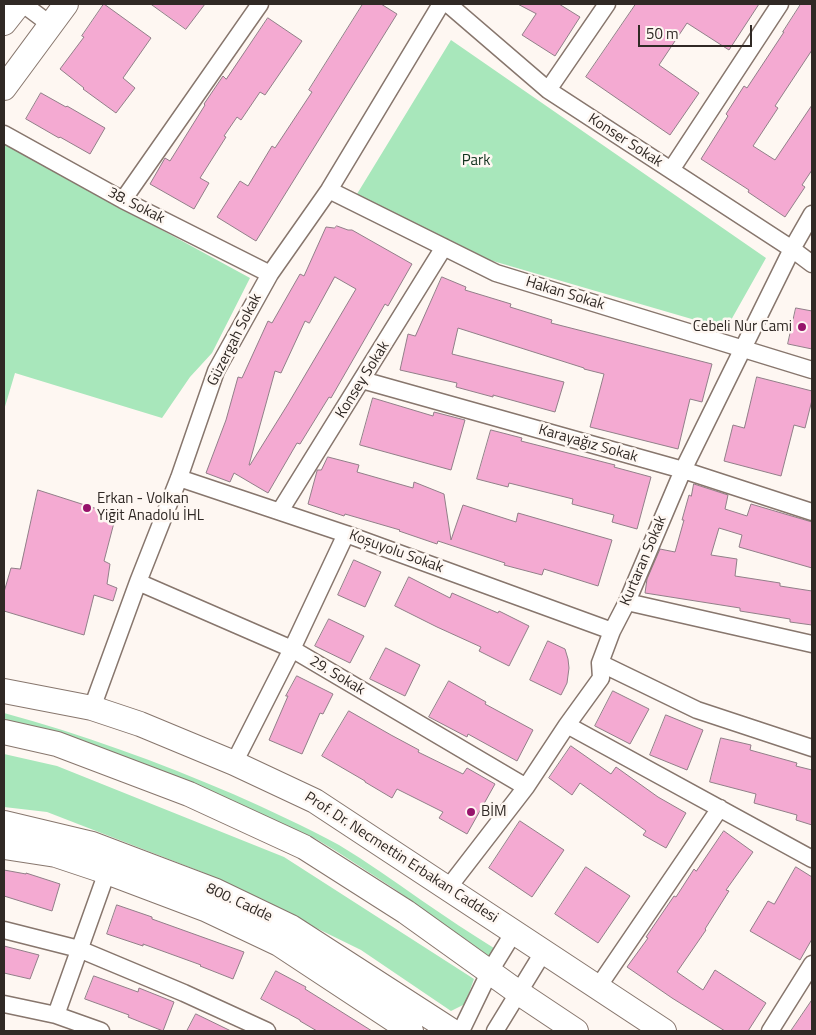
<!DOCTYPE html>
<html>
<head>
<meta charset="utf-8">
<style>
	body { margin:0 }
	#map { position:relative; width:816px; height:1035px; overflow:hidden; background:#fef7f2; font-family:"Titillium Web",sans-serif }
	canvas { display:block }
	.frame { position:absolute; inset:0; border:5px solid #302925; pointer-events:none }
	.scale { position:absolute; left:638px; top:25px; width:114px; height:22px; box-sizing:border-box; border:2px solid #302925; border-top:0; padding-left:6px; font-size:15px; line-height:18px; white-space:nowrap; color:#302925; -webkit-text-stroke:4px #fef7f2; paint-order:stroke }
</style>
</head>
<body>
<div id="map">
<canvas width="816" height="1035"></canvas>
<div class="frame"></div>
<div class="scale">50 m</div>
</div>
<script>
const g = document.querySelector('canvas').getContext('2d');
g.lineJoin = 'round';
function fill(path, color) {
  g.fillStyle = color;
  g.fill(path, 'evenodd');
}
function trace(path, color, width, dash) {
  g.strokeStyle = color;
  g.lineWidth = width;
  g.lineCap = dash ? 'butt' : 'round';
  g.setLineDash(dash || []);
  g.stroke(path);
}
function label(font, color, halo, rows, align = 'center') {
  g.font = font + ' "Titillium Web",sans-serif';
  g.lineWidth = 5;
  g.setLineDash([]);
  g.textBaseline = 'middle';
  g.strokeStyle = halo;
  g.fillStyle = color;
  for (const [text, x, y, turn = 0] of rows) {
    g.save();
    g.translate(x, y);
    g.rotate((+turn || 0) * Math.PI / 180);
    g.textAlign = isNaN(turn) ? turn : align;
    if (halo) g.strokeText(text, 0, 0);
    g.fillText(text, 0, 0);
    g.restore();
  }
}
fill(new Path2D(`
	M451 40 766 258 726 329 486 259 357 194Z
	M4 144 250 278 212 353 190 377 162 418 15 373 4 410Z
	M4 713C82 734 158 762 233 794 269 810 304 826 339 845 367 862 394 881 421 900 446 917 471 934 497 950L492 958 393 888 336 851 316 839 240 805 4 723Z
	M4 754 57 766 284 857 474 979 465 1004 451 1011 361 950 202 872 47 812 4 807Z`), '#a8e7bb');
const building = new Path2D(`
	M104 4 151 38 123 78 135 88 116 113 83 89 84 88 60 69 84 37 82 36Z
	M151 4H205L186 29Z
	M363 4H381L397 14 256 241 217 217 240 181 248 186 272 146 275 148 312 92 309 90Z
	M518 4H559L580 17 555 56 522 35 536 14Z
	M636 4H759L729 50 687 23 659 65 699 93 670 135 586 77Z
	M801 4H812V50L775 106 778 108 753 146 775 160 812 105V170L802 185 805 187 785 217 748 192 749 190 701 159 728 116 726 114 744 86 747 88 784 32H783Z
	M268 18 302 41 265 95 260 92 241 120 237 117 224 136 226 137 200 178 209 183 194 209 150 184 165 158 170 161 205 105 204 104 223 76 226 79Z
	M41 93 66 107 67 106 105 128 90 154 60 137 59 138 26 119Z
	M337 226 348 230H352L412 264 388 306 385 304 331 398 329 397 300 444 297 443 268 493 234 473 230 482 206 473 226 420 238 377 242 378 268 321 272 323 300 274 304 276 326 227 334 228ZM335 277 356 289 288 404 250 465H249L275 371 281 373 305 321 309 323Z
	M442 277 466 287 465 290 511 304 510 307 552 320 551 323 712 364 702 402 690 399 678 449 590 427 604 374 584 369V368L458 328 452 354 564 382 555 412 493 395V397L456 387 457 383 400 370 408 334 415 336Z
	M796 308 812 311V349L788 344Z
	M757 377 812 391V400L805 428 794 425 781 476 724 461 733 425 744 428Z
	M373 398 433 416 434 412 465 420 451 470 360 445Z
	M491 430 522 438 521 441 615 465 614 467 651 477 637 529 612 522 614 515 572 504 573 499 509 483 508 487 477 479Z
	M328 457 359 465 357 472 413 488 414 482 444 494 451 540 463 505 516 522 518 513 612 540 598 586 544 569 542 575 504 565 505 563 438 541 437 544 399 531 400 530 345 514 344 516 308 504 317 471V470H321Z
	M694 484 728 495 725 509 747 516 751 504 812 522V568L739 547 742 535 719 528 711 555 737 559 735 576 780 583V586L812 591V625L790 622V619L740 611V608L645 593 647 579 660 549 675 552 684 520H682L689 495 691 496Z
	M38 490 116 515 104 561 110 564 107 584 117 588 113 601 94 595 84 635 4 611V592L11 568 20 569Z
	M354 560 381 572 365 607 338 595Z
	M409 577 450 598 452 593 498 613 499 611 529 626 509 666 479 651 481 647 437 627 395 606Z
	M329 619 364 636 350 663 315 646Z
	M548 641 565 649 568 659 569 668 567 683 561 695 530 680Z
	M386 648 420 665 405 696 370 679Z
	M297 676 333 694 323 714 320 713 302 754 269 740 288 696H286Z
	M449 681 486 702 485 704 533 730 517 761 468 734 467 737 429 717Z
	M613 691 649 709 630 744 595 726Z
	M349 711 391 735 419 750 418 752 463 774 467 768 495 784 467 834 439 818 443 812 397 789 392 798 365 782V781L322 756Z
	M666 715 703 730 687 770 650 755Z
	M721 738 751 745 750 750 797 763 796 766 812 770V825L796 820 797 815 754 803 756 794 710 782Z
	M571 746 611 774 616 767 658 797 686 813 666 848 643 835 646 831 580 783 572 795 549 778Z
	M520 821 564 850 532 897 489 868Z
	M724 831 753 852 726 890 729 891 705 929 706 930 677 972 703 990 715 970 766 1003 748 1031H725L672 998 627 967 648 938 646 937 674 896 676 897 694 869 696 871Z
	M586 867 630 896 598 943 555 914Z
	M796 867 812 877V939L800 960 750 931 768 901 774 904Z
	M4 870 26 874V873L60 884 52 911 4 896Z
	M117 905 152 917V919L244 952 233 979 200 966 201 965 143 944V946L107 934Z
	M4 946 39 955 30 979 4 973Z
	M276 971 306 987 305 989 372 1031H317L300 1021V1020L261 999Z
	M94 976 138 992 139 988 174 1002 163 1031 128 1017 129 1015 85 999Z
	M812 1000V1031H791Z
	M196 1014 231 1031H187Z`);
fill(building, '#f4aad2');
trace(building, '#917f88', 1);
const street = new Path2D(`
	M23 4 51 25
	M448 4 548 90 792 249 812 264
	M548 90 607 4
	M4 134 123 200 270 274
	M671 170 780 4
	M329 190 496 273 812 370
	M123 200 260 4
	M362 380 683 470 812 512
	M179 478 346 534 612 631
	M280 511 444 247
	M138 582 292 649 526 787
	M627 602 812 644
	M600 663 697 710 812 748
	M92 708 138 582 179 478 216 371 270 274 329 190 441 4
	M567 725 812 859
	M234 763 292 649 346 534
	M448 888 526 787 567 725 601 678 600 663 612 631 627 602 683 470 792 249 812 214
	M4 930 79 949 184 993 267 1031
	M598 987 720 808
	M4 1004 56 1015 101 1031
	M56 1015 107 872
	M461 1031 490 971 514 932
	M495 1031 544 951
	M770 1031 812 964`);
const secondary = new Path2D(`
	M4 23 19 4
	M4 88 66 4
	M4 691 92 708 140 724 234 763 315 801 664 1031
	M4 732 57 744 189 794 304 847 406 912 519 993 576 1031
	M4 823 92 844 216 891 291 927 452 1031
	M4 847 56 855 107 872 205 909 279 944 411 1031`);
trace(street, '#87766d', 19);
trace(secondary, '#87766d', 26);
trace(street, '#fff', 16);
trace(secondary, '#fff', 24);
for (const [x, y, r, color] of [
	[802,327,5,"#96136b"],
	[87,508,5,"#96136b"],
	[471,812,5,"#96136b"]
]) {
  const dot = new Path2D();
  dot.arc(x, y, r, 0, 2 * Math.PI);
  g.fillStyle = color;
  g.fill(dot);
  trace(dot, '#fef7f2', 2);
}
label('15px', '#302925', '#fef7f2', [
	["Konser Sokak",625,141,33],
	["38. Sokak",136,206,27],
	["Hakan Sokak",565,294,17],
	["Güzergah Sokak",235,340,-63],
	["Konsey Sokak",363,380,-58],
	["Karayağız Sokak",588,444,16],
	["Koşuyolu Sokak",396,552,20],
	["Kurtaran Sokak",644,561,-67],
	["29. Sokak",337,676,31],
	["Prof. Dr. Necmettin Erbakan Caddesi",401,858,33],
	["800. Cadde",239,903,25]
]);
label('15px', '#12321e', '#fef7f2', [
	["Park",476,161]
]);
label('15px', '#302925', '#fef7f2', [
	["Cebeli Nur Cami",792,327,"right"],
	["Erkan - Volkan",97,499],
	["Yiğit Anadolu İHL",97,516],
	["BİM",481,812]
], 'left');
</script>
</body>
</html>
